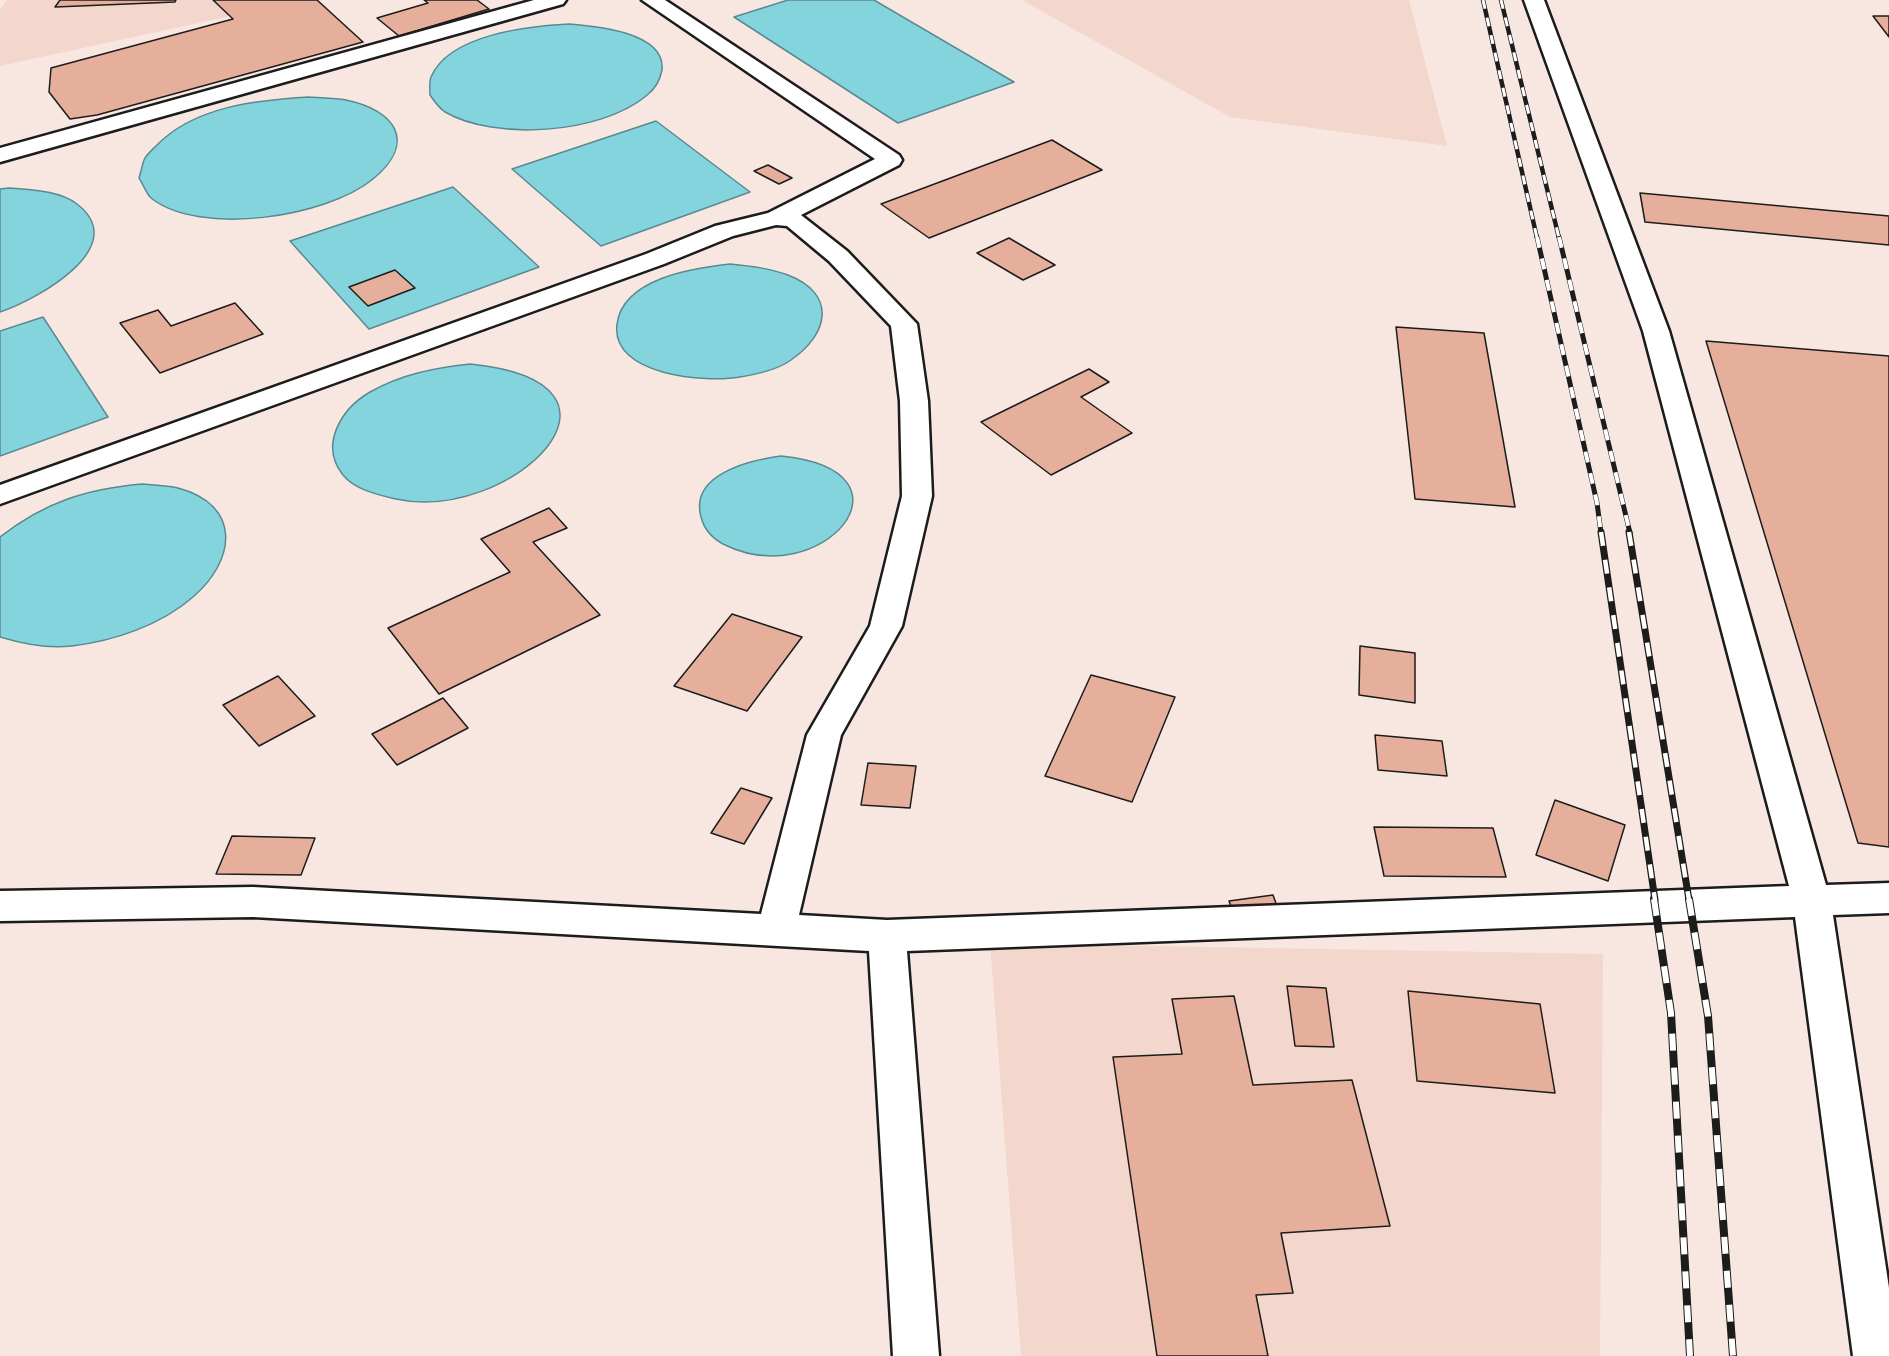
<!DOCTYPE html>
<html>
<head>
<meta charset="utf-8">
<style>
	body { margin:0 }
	canvas { display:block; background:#f8e7e1 }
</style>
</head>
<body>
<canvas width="1889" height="1356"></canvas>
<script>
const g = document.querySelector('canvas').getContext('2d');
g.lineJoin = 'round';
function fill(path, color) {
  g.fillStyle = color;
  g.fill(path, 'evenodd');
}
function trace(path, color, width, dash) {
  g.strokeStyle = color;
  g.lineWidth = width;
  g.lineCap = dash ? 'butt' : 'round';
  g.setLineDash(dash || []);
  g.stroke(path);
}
fill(new Path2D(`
	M7 0H304L0 66V10Z
	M1022 0H1409L1447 146 1230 117Z
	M990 943 1603 954 1600 1356H1021Z`), '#f3d6cc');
const water = new Path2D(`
	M788 0H874L1014 82 898 123 734 17Z
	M569 24C595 26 666 32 662 70 660 81 654 90 646 96 600 134 495 141 445 112 439 108 434 101 430 95 430 90 429 82 431 77 449 34 530 26 569 24Z
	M309 97C321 98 334 98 346 100 395 110 418 142 373 179 327 217 200 237 151 198 146 193 143 184 139 178 141 172 142 166 144 160 146 155 152 150 156 146 194 106 258 100 309 97Z
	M656 121 750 192 601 246 512 169Z
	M453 187 539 267 369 329 290 241Z
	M9 188C30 190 59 190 77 204 133 247 36 300 0 312V189Z
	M730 264C750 266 769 268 788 275 837 294 829 334 791 360 777 370 757 374 740 377 707 383 610 376 617 324 623 278 694 268 730 264Z
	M43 317 108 417 0 456V331Z
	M470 364C659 383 509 524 396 499 379 495 355 490 343 475 319 445 341 409 370 392 402 374 434 368 470 364Z
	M781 456C927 471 821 594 723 544 712 538 704 529 701 517 689 474 751 460 781 456Z
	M142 484C154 485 167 485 178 488 242 505 236 560 193 597 161 625 114 641 72 646 47 649 23 644 0 637V537C45 502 86 489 142 484Z`);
fill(water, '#84d4de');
trace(water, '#5a8a90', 1.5);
const building = new Path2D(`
	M60 0H176L175 2 55 7Z
	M213 0H317L363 42 97 115 70 119 49 92 51 68 233 19Z
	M424 0H477L489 9 399 36 377 18 428 3Z
	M1873 16H1889V37Z
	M1052 140 1102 170 929 238 881 204Z
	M768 165 792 178 779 184 754 171Z
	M1640 193 1889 216V245L1645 222Z
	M1009 238 1055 265 1023 280 977 253Z
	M395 270 415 288 368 306 349 287Z
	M235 303 263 334 160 373 120 323 158 310 171 326Z
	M1396 327 1484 333 1515 507 1415 499Z
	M1706 341 1889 356V847L1858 843Z
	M1089 369 1109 382 1081 397 1132 433 1051 475 981 422Z
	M549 508 567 528 533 542 600 615 439 694 388 628 510 572 481 539Z
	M732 614 802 637 747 711 674 686Z
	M1360 646 1415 653V703L1359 695Z
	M1091 675 1175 697 1132 802 1045 776Z
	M278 676 315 716 259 746 223 705Z
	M443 698 468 728 397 765 372 734Z
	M1375 735 1442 741 1447 776 1378 770Z
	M868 763 916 766 910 808 861 805Z
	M741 788 772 798 744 844 711 833Z
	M1555 800 1625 825 1608 881 1536 855Z
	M1374 827 1493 828 1506 877 1384 876Z
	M232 836 315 838 301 875 216 874Z
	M1273 895 1284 926 1240 931 1229 901Z
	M1287 986 1326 988 1334 1047 1295 1046Z
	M1408 991 1540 1004 1555 1093 1417 1081Z
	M1234 996 1253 1085 1352 1080 1390 1226 1281 1233 1293 1293 1256 1295 1268 1356H1157L1113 1057 1182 1054 1172 999Z`);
fill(building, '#e6af9c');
trace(building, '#1c1c1c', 1.5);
const minor = new Path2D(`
	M534 0H566L563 4 0 162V148Z
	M642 0H665L899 155 902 160 899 165 801 215 847 251 917 324 928 401 932 496 902 626 841 735 799 915 887 920 1789 886 1643 331 1524 0H1544L1669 331 1826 885 1889 883V913L1833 915 1889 1288V1356H1853L1795 917 907 951 939 1356H893L869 951 253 917 0 921V891L253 887 761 914 807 735 870 626 902 496 900 401 891 326 829 261 787 226 776 225 733 236 664 264 0 504V485L646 254 715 226 768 213 875 159Z`);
trace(minor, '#1c1c1c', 5);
fill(minor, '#fff');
const railFar3 = new Path2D(`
	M1483 0 1537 238
	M1501 0 1559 238`);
const railFar2 = new Path2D(`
	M1537 237 1597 503 1601 533
	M1559 237 1630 533`);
const railFar1 = new Path2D(`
	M1601 532 1655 900
	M1629 532 1689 900`);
const rail = new Path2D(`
	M1654 899 1671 1013 1690 1356
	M1689 899 1708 1016 1733 1356`);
trace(railFar3, '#1c1c1c', 4.5);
trace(railFar2, '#1c1c1c', 5);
trace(railFar1, '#1c1c1c', 7);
trace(rail, '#1c1c1c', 8);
trace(railFar3, '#fff', 3, [9]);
trace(railFar2, '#fff', 4, [11]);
trace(railFar1, '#fff', 4.5, [14]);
trace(rail, '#fff', 6, [17]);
</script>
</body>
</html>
